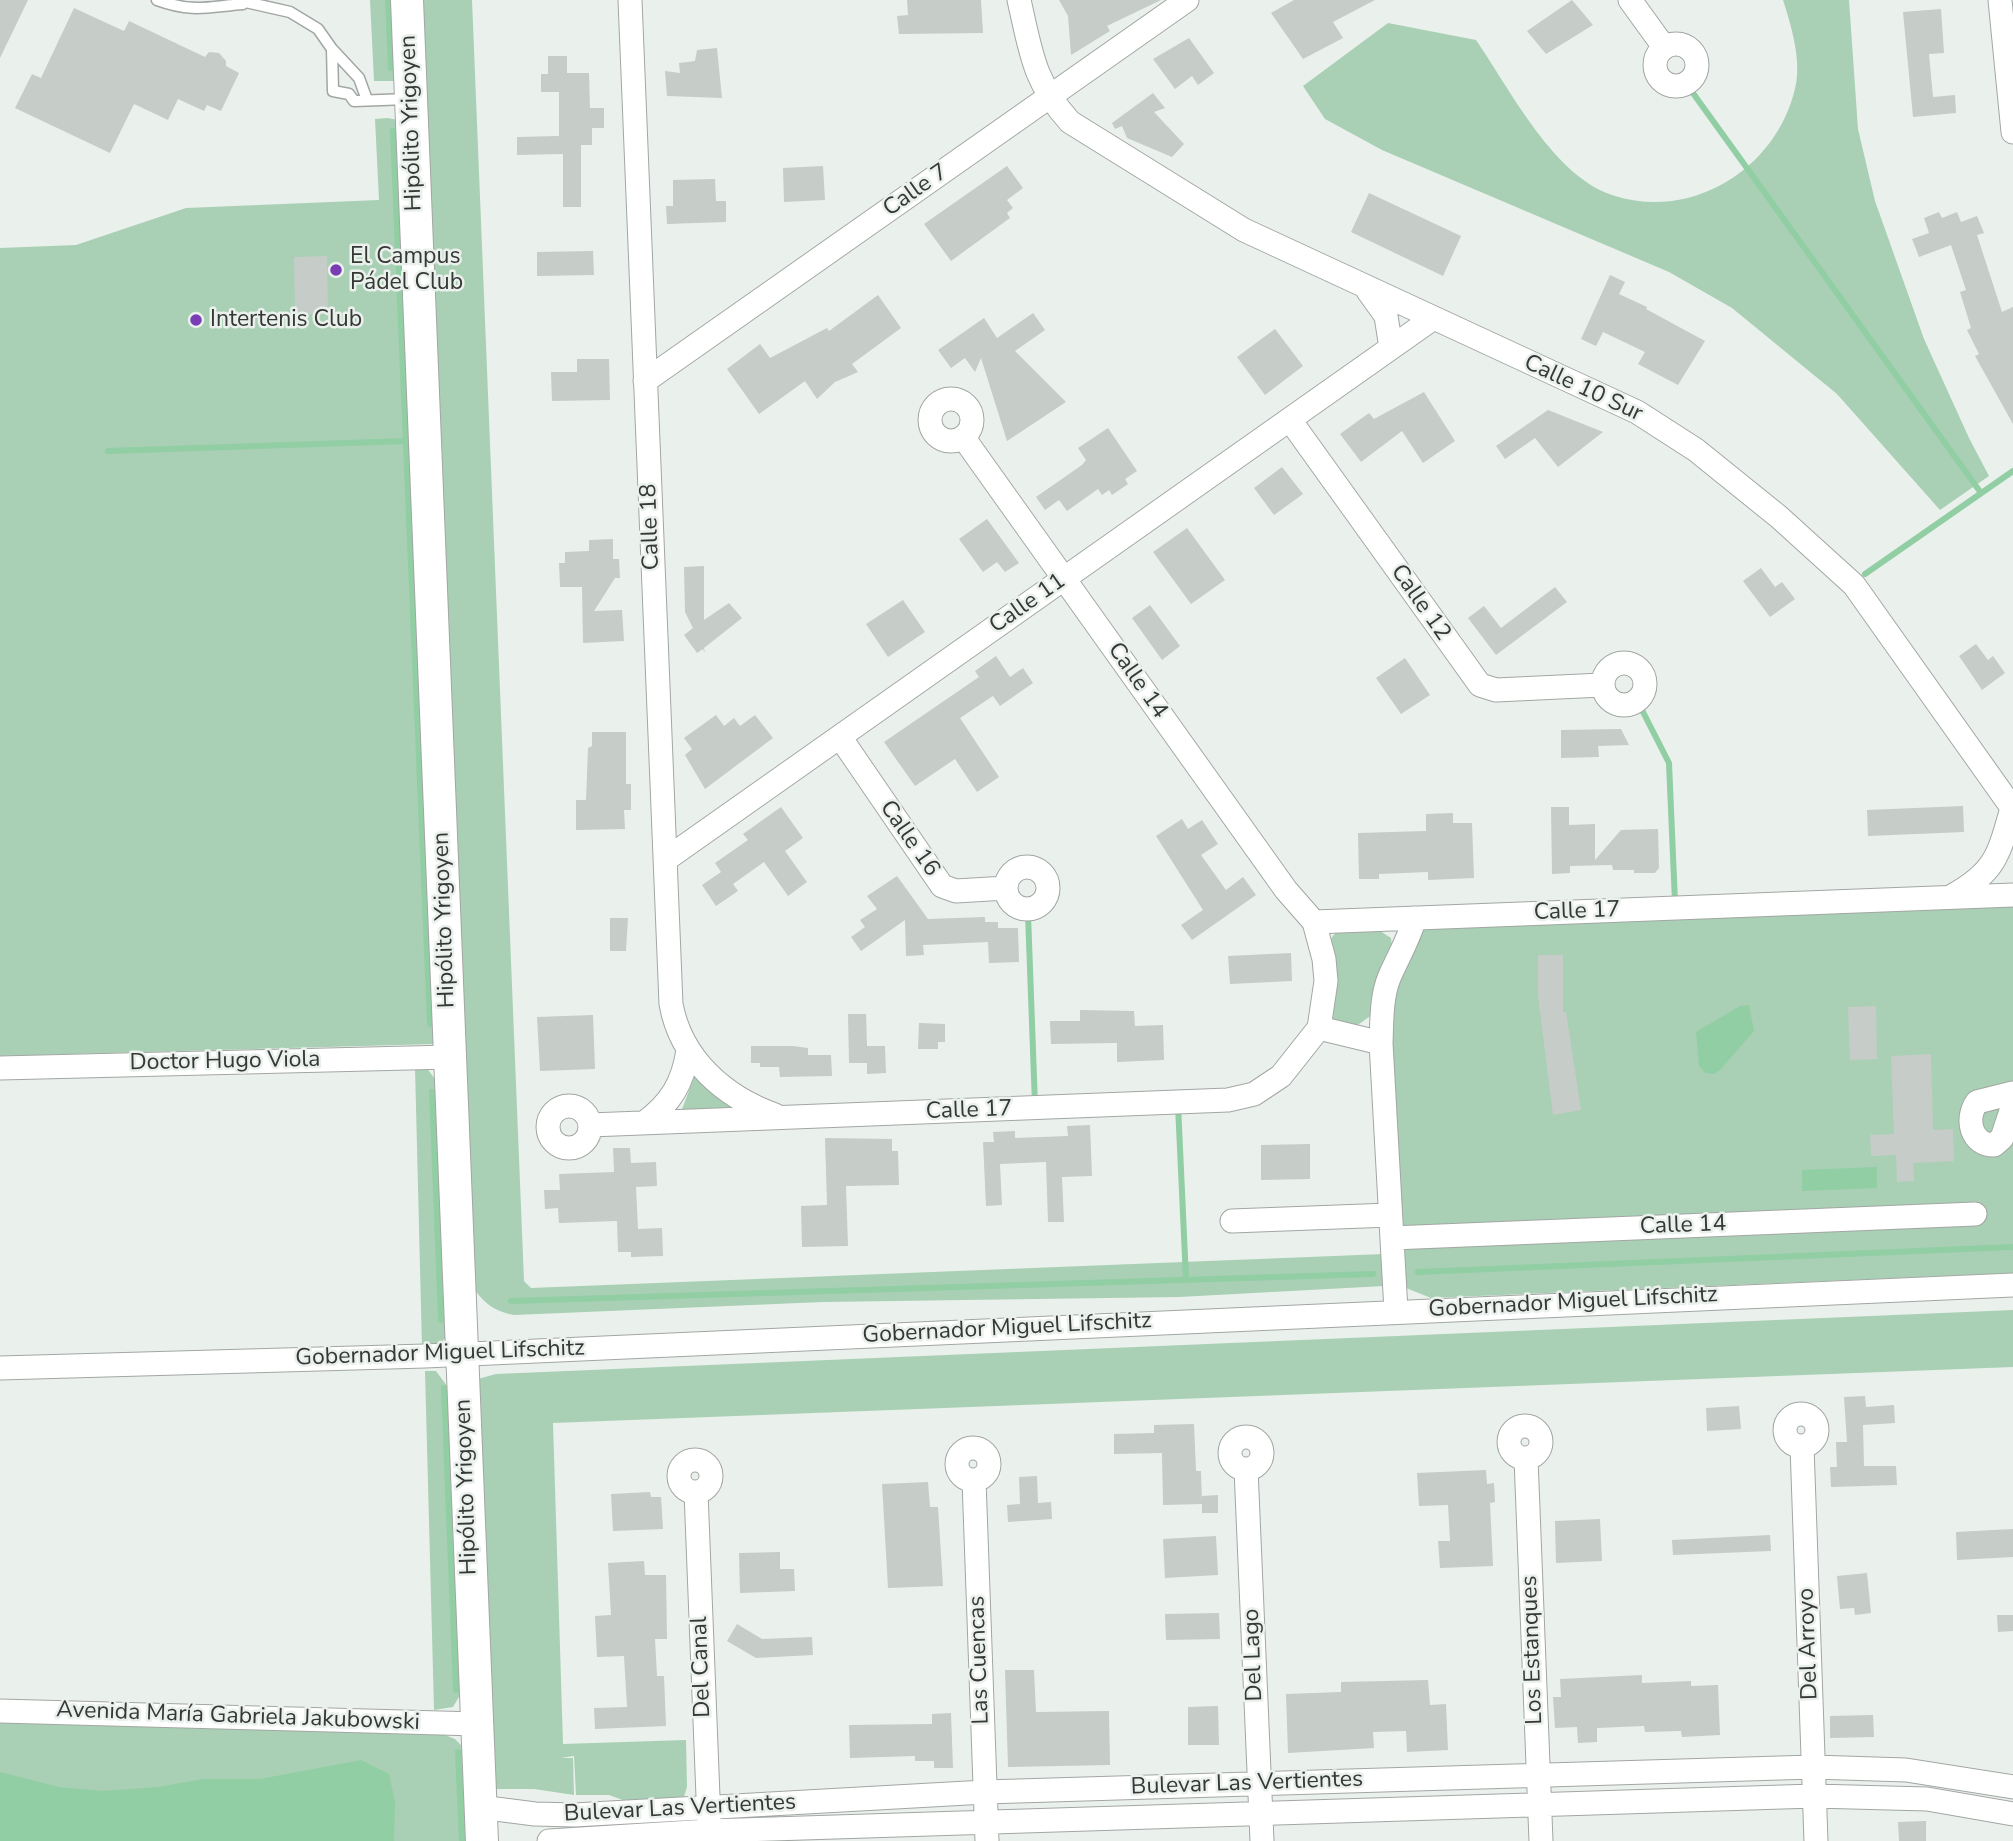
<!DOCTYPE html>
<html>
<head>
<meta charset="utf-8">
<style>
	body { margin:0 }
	canvas { display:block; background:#eaf0ec }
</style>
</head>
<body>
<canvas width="2013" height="1841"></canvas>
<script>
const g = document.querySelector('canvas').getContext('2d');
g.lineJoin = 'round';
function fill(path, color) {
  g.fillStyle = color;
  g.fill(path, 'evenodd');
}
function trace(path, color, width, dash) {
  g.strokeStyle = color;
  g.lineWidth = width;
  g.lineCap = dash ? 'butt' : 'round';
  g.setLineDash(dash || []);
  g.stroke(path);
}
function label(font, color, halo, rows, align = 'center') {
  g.font = font + ' "Nunito Sans",sans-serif';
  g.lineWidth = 5;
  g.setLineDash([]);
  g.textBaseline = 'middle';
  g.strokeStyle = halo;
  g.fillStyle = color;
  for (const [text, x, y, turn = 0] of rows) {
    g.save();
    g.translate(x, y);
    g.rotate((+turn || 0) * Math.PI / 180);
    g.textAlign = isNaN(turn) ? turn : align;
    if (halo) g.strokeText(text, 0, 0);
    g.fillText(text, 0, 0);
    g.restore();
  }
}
fill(new Path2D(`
	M370 0H398L400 76 395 81H374Z
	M417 0H472L524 1281 531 1288 1384 1254V1286L1179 1297 823 1302 514 1315C495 1311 486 1305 474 1289Z
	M1783 0H1849L1858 129 1875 201 1924 339 1969 438 1989 476 1940 510 1837 394 1732 308 1669 272 1382 150 1325 119 1303 86 1388 23 1476 40C1510 89 1554 178 1615 196 1696 221 1780 165 1796 84 1801 58 1791 25 1783 0Z
	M388 118 398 120 434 1044 0 1056V248L76 245 186 208 379 200 375 119Z
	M2013 895V1273L1431 1298 1406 1288 1381 1043 1415 918Z
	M1377 929 1391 938 1392 946 1373 1014 1355 1027 1334 1020 1330 1012C1329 995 1320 939 1338 932 1348 927 1365 929 1377 929Z
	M415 1067H426L440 1086 447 1336 440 1344 422 1347Z
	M694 1077H698L733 1107 732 1110 681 1112Z
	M2013 1310V1367L553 1423 563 1744 686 1740 687 1787 682 1803H631L609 1795H576L574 1756 561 1758H573L574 1795 534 1789H497L490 1784 478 1379 496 1374Z
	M425 1371H436L450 1390 463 1690 453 1707 434 1710Z
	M0 1723 445 1735 455 1739 464 1748 472 1841H0Z`), '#a9d0b4');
fill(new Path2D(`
	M1749 1005 1754 1031 1720 1070 1714 1074 1705 1073 1699 1066 1696 1032 1740 1006Z
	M1877 1167V1188L1802 1191V1170Z
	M361 1760 389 1774 395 1802 394 1841H0V1772L59 1787 103 1791 158 1787 203 1779H260Z`), '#91cea4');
trace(new Path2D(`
	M388 0 391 68
	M1690 89 1981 493
	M393 131 430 1024
	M108 451 407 441
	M1865 574 2013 471
	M1641 708 1669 763 1675 902
	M1028 914 1035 1105
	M432 1092 441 1320
	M1178 1105 1186 1279
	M1418 1272 2013 1247
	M511 1301 1373 1274
	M444 1388 456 1690
	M458 1752 462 1841`), '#91cea4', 6);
fill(new Path2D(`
	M0 0H28L0 58Z
	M907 0H981L983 33 899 34 897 16 908 15Z
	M1059 0H1161L1107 26 1110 31 1071 55 1068 16Z
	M1294 0H1375L1333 22 1343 38 1303 59 1271 13Z
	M1572 0 1593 25 1546 54 1527 31Z
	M74 8 124 31 129 21 205 57 209 52 219 53 226 61V66L239 73 221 111 207 105 204 111 178 99 168 120 134 104 110 153 15 108 32 74 41 78Z
	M1941 9 1944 53 1929 54 1933 97 1955 95 1956 113 1913 117 1903 12Z
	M1189 38 1214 73 1198 85 1192 76 1175 89 1153 59Z
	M717 48 722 98 667 96 665 71 680 73 679 63 695 61 697 50Z
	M548 56H567V73H589L590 108H604V128H592V145H581V207H563V154L517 155V137L559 136V92H541V74H548Z
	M1153 93 1165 108 1154 112 1184 144 1172 157 1127 138 1122 126 1115 129 1112 123Z
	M823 166 825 200 784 202 783 168Z
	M1007 166 1023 188 1007 200 1013 208 1007 213 1010 218 951 261 924 224Z
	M715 179 716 201H726V222L667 224 666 206H673V180Z
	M1369 193 1461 236 1443 276 1351 232Z
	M1939 212 1942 218 1957 212 1961 222 1977 216 1984 233 1977 235 2002 312 2013 307V424L1975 356 1979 354 1967 330 1971 328 1960 292 1966 290 1951 245 1919 257 1912 239 1929 233 1924 218Z
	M593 251 594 275 537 276V252Z
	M327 256 328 314H295L294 257Z
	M1610 275 1625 282 1619 294 1647 307 1646 309 1705 341 1678 385 1638 364 1645 352 1603 332 1596 346 1581 339Z
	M878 295 901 328 852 364 858 372 835 382 817 399 805 381 759 414 727 369 760 344 770 358 827 328 829 331Z
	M1033 313 1045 330 1015 351 1066 402 1007 441 981 358 975 372 965 358 951 368 938 350 984 318 997 338Z
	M1275 329 1303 366 1265 395 1237 357Z
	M577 359H609L610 400 552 401 551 372H577Z
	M1424 392 1455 441 1423 463 1402 431 1361 462 1340 434 1369 413 1374 419Z
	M1548 410 1603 432 1558 467 1535 438 1505 459 1496 446Z
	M1108 428 1137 471 1125 479 1128 484 1112 495 1109 490 1102 495 1098 489 1067 511 1059 500 1045 510 1036 497 1082 465 1086 460 1078 448Z
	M1282 467 1303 494 1274 515 1254 488Z
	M987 519 1019 563 1005 572 997 562 983 572 959 539Z
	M1187 528 1225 580 1191 604 1153 552Z
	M613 539V559H619L620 578H615L594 611 622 610 624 641 583 643 582 587H560L559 563H565V552L589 551V540Z
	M704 566V620L729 603 742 618 704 648 705 653 703 649 697 653 684 635 693 628 685 612 684 567Z
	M1761 568 1775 587 1782 582 1795 599 1770 617 1743 581Z
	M1555 587 1567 602 1496 655 1468 618 1484 606 1501 628Z
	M903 600 925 632 888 657 866 624Z
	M1150 605 1180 646 1162 660 1132 618Z
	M1976 644 1988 660 1993 656 2005 673 1982 690 1959 656Z
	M996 656 1010 677 1023 668 1033 683 1000 706 993 696 960 718 999 777 977 792 955 759 915 786 884 742 979 677 975 671Z
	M1405 658 1430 695 1401 714 1376 678Z
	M716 715 724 726 734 718 740 726 755 715 773 738 705 789 685 755 692 749 684 738Z
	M1621 729 1629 745 1598 746 1599 757 1561 758V730Z
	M592 732H626V784H631V810H624L625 829 576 830V800H586L588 748 592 746Z
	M1963 806 1964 832 1868 836 1867 810Z
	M781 807 803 838 785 851 807 882 788 896 764 862 733 884 738 891 716 906 702 885 721 872 715 863 748 840 743 834Z
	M1551 807H1569V825L1595 824V860L1621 830 1658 829 1659 868 1655 873H1634V870H1613L1612 865 1570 866V873L1552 874Z
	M1453 813V823H1472L1474 878 1428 880V872L1379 874V879H1359L1358 833 1426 831V814Z
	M1182 819 1188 829 1202 820 1218 844 1201 855 1226 890 1243 877 1256 895 1192 940 1181 925 1203 910 1156 836Z
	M897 876 928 919 985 917V922H998V928H1018L1019 962 989 963 988 942 923 945 924 955 906 956 905 920 861 951 851 937 865 927 860 920 877 909 867 896Z
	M610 918H628L626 951H610Z
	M1291 953 1292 981 1230 984 1228 956Z
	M1538 955H1563V1012H1566L1581 1110 1553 1115 1538 996Z
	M1876 1006 1877 1059 1850 1060 1848 1007Z
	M1080 1010 1134 1011 1135 1026 1163 1025 1164 1060 1117 1062V1043L1051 1044 1050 1021H1080Z
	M848 1014H866L867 1046H885L886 1073 867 1074V1063H849Z
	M593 1015 595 1069 540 1071 537 1017Z
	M919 1023 945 1024V1042H938V1049H918Z
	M751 1046H793L808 1048V1055H831L832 1076 780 1077 779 1067H760V1063H751Z
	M1931 1054 1933 1130 1953 1129 1954 1161 1913 1163 1914 1181 1897 1182 1896 1155 1871 1156 1870 1135 1894 1134 1891 1056Z
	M1090 1125 1092 1176 1062 1177 1064 1222H1048L1046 1162 1000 1164 1002 1205 986 1206 983 1142H994L993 1132 1015 1131V1138L1068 1136 1067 1126Z
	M825 1138 892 1139V1151H898L899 1185 846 1186 848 1246 802 1247 801 1206 827 1205Z
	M1310 1144V1179L1261 1180V1145Z
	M613 1148H630L631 1163 656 1162 657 1186 636 1187 638 1229 662 1228 663 1256 631 1257V1252H618L617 1221 559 1223 558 1208 545 1209 544 1190H560L559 1174 614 1172Z
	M1865 1396 1866 1407 1894 1405 1895 1423 1863 1425 1864 1466H1896L1897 1485 1831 1487 1830 1467H1837L1836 1442H1847L1844 1397Z
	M1739 1406 1741 1429 1707 1431 1706 1408Z
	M1194 1424 1196 1471H1201L1202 1504 1163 1505 1162 1453 1114 1454V1434L1154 1433V1425Z
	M1486 1470 1487 1484 1494 1483 1495 1502 1490 1503 1493 1566 1440 1568 1438 1541H1450L1448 1505 1419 1506 1417 1473Z
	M1037 1476 1038 1503 1051 1502 1052 1519 1008 1522 1007 1505 1020 1504 1019 1477Z
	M928 1482 930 1507H938L943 1586 888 1588 882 1484Z
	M650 1492 651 1497H661L663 1529 613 1531 611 1494Z
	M1218 1495V1513H1202V1496Z
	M1600 1519 1602 1561 1556 1563 1555 1521Z
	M2013 1529V1557L1957 1560 1956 1532Z
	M1770 1535 1771 1551 1673 1555 1672 1540Z
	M1216 1536 1218 1575 1165 1578 1163 1539Z
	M780 1552V1569H794L795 1591 740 1593 739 1553Z
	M644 1561 645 1575H666L667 1639H655L657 1676H664L666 1726 595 1729 594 1708 627 1707 624 1656 597 1657 595 1616 611 1615 608 1563Z
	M1867 1573 1871 1613 1855 1615 1854 1608 1840 1609 1837 1576Z
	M1219 1613 1220 1639 1166 1640 1165 1614Z
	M1997 1615H2013V1631L1998 1632Z
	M737 1624 762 1639 812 1637 813 1655 756 1658 727 1641Z
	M1005 1670H1034L1036 1712 1109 1711 1110 1765 1008 1767Z
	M1642 1675V1683L1691 1681V1686L1718 1685 1720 1735 1682 1737 1681 1731 1645 1732 1644 1726 1597 1728V1742L1578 1743 1577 1727 1555 1728 1553 1697H1561L1560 1679Z
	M1428 1680 1430 1705 1446 1704 1448 1750 1407 1752 1406 1731 1373 1732 1374 1748 1288 1753 1286 1694 1341 1692V1682Z
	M1218 1706 1219 1745H1188V1707Z
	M951 1713 953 1768H934V1761H915V1756L850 1758 849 1725 932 1724V1714Z
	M1873 1715 1874 1737 1830 1738V1716Z
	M1926 1821V1841H1899L1898 1822Z`), '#c6ccc8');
const lane = new Path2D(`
	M157 0C194 13 206 7 243 4
	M237 0 290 12 318 29 332 49 359 78 367 100
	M332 49 333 91 349 94 354 101 408 99`);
const street = new Path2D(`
	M630 0 671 1004C681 1059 724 1097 775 1115
	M1019 0C1031 52 1033 81 1070 122L1244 230 1637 412 1696 450 1779 517 1854 585 2013 809
	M1630 0 1664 47
	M2000 0 2013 132
	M1655 65a21 21 0 1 1 42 0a21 21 0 1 1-42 0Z
	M1368 291 1386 316 1391 348
	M645 381 1187 0
	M930 420a21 21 0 1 1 42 0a21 21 0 1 1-42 0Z
	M1290 420 1480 685 1496 690 1602 685
	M1603 684a21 21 0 1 1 42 0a21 21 0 1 1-42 0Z
	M840 737 942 886 956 891 1006 888
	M665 860 1432 319
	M1006 888a21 21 0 1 1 42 0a21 21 0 1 1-42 0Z
	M1952 896C1996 872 1999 854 2012 808
	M1314 922 2013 895
	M1319 1028 1381 1043
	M0 1068 450 1057
	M2013 1093 1977 1102C1965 1119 1971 1145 1994 1145L2002 1138 2013 1105
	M548 1127a21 21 0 1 1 42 0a21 21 0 1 1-42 0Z
	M644 1123C671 1103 683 1083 688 1050
	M590 1125 1228 1100 1254 1094 1281 1076 1319 1028 1326 981 1324 959 1314 922 1286 890 963 437
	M1232 1221 1390 1215
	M1392 1238 1975 1214
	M1396 1311 1381 1043C1382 1022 1381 998 1389 978 1398 957 1408 941 1415 918
	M0 1368 425 1356 2013 1285
	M1785 1430a16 16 0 1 1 32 0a16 16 0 1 1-32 0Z
	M1509 1442a16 16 0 1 1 32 0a16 16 0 1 1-32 0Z
	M1230 1453a16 16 0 1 1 32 0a16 16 0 1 1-32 0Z
	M1802 1446 1816 1841
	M957 1464a16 16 0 1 1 32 0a16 16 0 1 1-32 0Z
	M1526 1458 1541 1841
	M679 1476a16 16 0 1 1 32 0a16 16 0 1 1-32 0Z
	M1246 1469 1262 1841
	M974 1480 987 1841
	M696 1492 709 1822
	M0 1711 477 1724
	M480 1807 535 1814 574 1815 985 1792 1813 1767 1906 1770 2013 1787
	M549 1841 709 1831 1814 1796 1927 1799 2013 1814`);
const secondary = new Path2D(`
	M407 0 482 1841`);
trace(lane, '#a2a7a3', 13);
trace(street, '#a2a7a3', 25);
trace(secondary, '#a2a7a3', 34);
trace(lane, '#fff', 10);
trace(street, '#fff', 23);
trace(secondary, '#fff', 32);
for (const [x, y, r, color] of [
	[336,270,7,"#7a3eb4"],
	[196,320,7,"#7a3eb4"]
]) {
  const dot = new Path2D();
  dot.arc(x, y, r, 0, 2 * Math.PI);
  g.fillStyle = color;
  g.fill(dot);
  trace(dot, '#eaf0ec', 2.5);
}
label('23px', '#363836', '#eaf0ec', [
	["Hipólito Yrigoyen",412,123,-92],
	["Calle 7",916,191,-35],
	["Calle 10 Sur",1583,389,25],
	["Calle 18",651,527,-92],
	["Calle 12",1420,603,55],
	["Calle 11",1028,604,-35],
	["Calle 14",1137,681,55],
	["Calle 16",909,839,55],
	["Calle 17",1577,912,-2],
	["Hipólito Yrigoyen",445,920,-92],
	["Doctor Hugo Viola",225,1062,-1],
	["Calle 17",969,1111,-2],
	["Calle 14",1683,1226,-2],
	["Gobernador Miguel Lifschitz",1573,1303,-3],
	["Gobernador Miguel Lifschitz",1007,1329,-3],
	["Gobernador Miguel Lifschitz",440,1354,-2],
	["Hipólito Yrigoyen",467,1487,-92],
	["Del Arroyo",1809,1644,-92],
	["Los Estanques",1533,1650,-92],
	["Del Lago",1254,1655,-92],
	["Las Cuencas",980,1660,-92],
	["Del Canal",702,1667,-92],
	["Avenida María Gabriela Jakubowski",238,1717,2],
	["Bulevar Las Vertientes",1247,1784,-2],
	["Bulevar Las Vertientes",680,1809,-3]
]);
label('23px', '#363836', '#eaf0ec', [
	["El Campus",350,257],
	["Pádel Club",350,283],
	["Intertenis Club",210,320]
], 'left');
</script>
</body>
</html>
